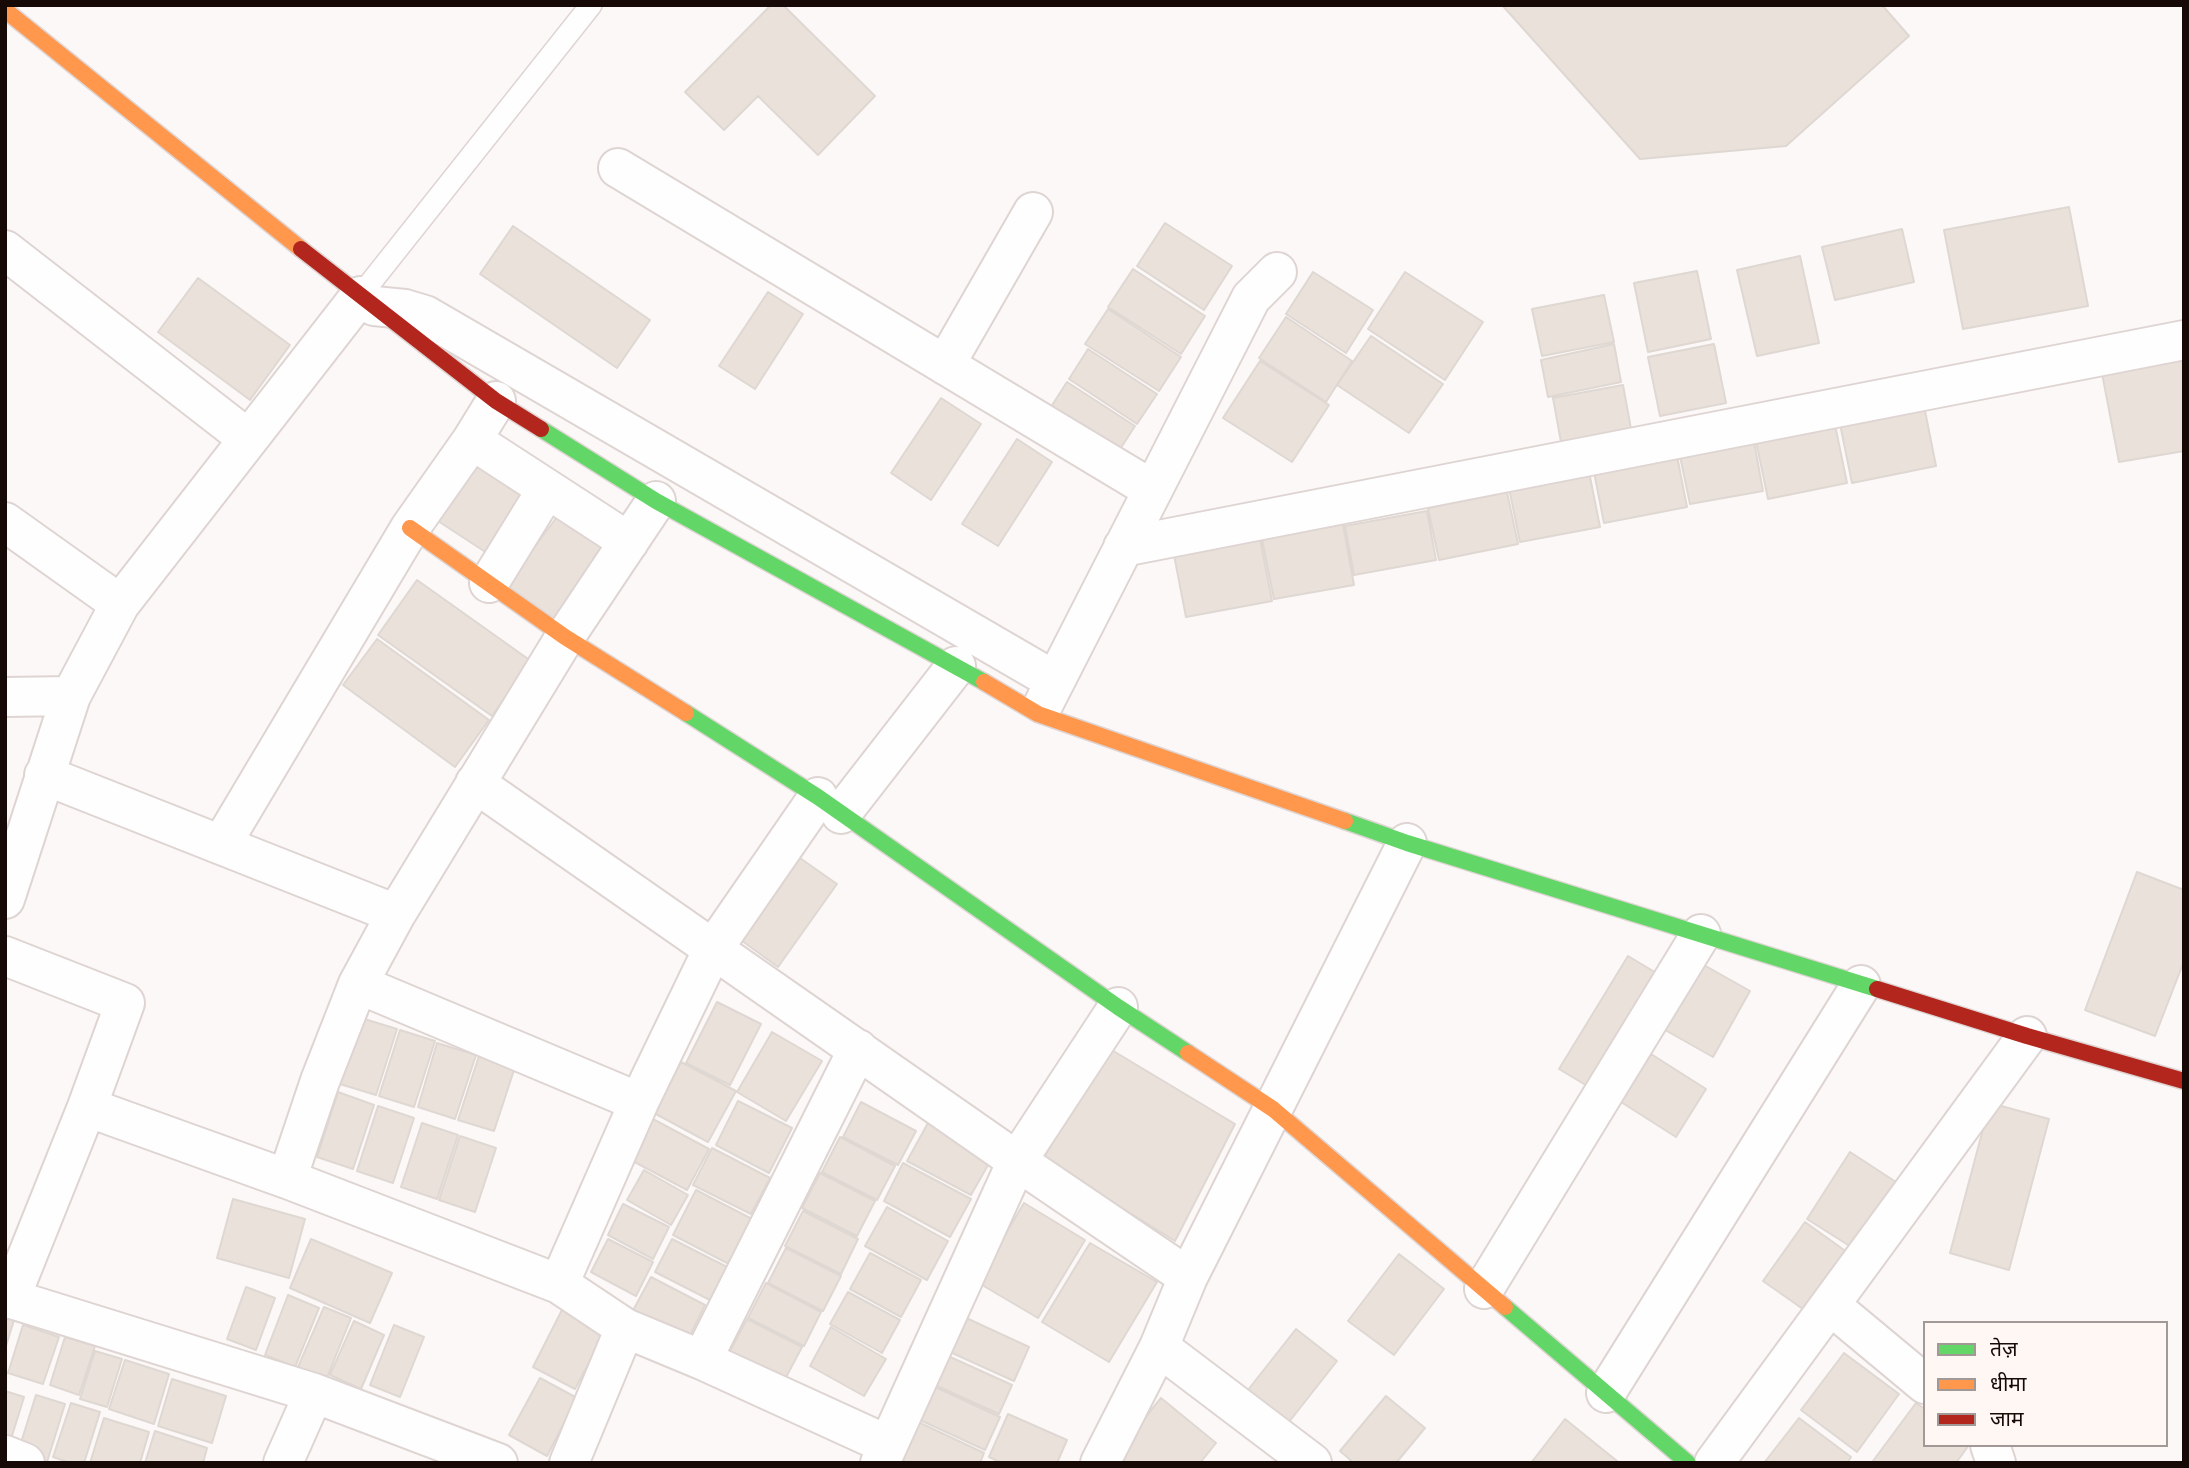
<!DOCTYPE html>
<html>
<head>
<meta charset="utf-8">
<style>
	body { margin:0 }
	#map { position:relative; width:2189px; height:1468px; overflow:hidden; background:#fcf8f7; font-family:"PT Serif","Noto Sans Devanagari",serif }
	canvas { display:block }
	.frame { position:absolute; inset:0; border:7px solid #160906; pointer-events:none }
	.legend { position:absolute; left:1923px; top:1321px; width:245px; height:126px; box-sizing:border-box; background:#fff7f4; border:2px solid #a29895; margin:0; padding:9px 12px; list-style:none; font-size:21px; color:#160906 }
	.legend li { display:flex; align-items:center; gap:14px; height:35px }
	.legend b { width:35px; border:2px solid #a29895 }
</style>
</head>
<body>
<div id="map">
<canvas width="2189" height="1468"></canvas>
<div class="frame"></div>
<ul class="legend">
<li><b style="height:9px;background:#63d668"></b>तेज़</li>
<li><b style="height:9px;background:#ff974d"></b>धीमा</li>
<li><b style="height:9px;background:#b3261e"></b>जाम</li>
</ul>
</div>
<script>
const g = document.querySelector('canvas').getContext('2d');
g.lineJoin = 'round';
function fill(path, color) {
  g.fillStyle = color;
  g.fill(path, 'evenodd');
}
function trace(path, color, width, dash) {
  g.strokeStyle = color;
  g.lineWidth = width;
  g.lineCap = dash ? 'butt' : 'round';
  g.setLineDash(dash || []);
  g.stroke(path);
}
const building = new Path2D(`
	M771 5H783L875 96 818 155 758 96 724 130 685 92Z
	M1502 5H1882L1909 36 1786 146 1640 159Z
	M2069 207 2088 306 1963 329 1944 230Z
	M1165 223 1232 266 1204 310 1137 266Z
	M513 226 650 320 617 368 480 274Z
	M1902 229 1914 282 1835 300 1822 247Z
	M1800 256 1819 343 1757 356 1737 270Z
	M1133 269 1205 316 1181 354 1108 307Z
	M1697 271 1711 339 1648 352 1634 283Z
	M1313 272 1373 310 1346 353 1286 314Z
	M1405 272 1483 322 1445 380 1368 329Z
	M198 278 290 345 250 400 158 332Z
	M768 292 803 314 755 389 719 366Z
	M1604 295 1614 342 1542 356 1532 309Z
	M1108 309 1181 357 1159 391 1085 344Z
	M1286 317 1352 361 1326 402 1259 358Z
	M1371 336 1443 384 1409 433 1337 385Z
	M1614 344 1621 382 1548 397 1541 360Z
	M1714 344 1726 403 1660 416 1648 357Z
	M1088 349 1157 394 1137 424 1069 379Z
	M2184 353V451L2119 462 2101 368Z
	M1260 361 1329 405 1292 462 1223 418Z
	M1067 382 1135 426 1115 457 1047 413Z
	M1623 385 1631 429 1561 442 1553 398Z
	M941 398 981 424 931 500 891 473Z
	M1924 406 1936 466 1852 483 1840 424Z
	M1835 425 1847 483 1768 499 1756 441Z
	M1017 439 1052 462 998 546 962 524Z
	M1754 442 1763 491 1690 504 1680 456Z
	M1677 456 1687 507 1604 523 1594 472Z
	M477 457 534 495 493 557 435 519Z
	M1589 472 1600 527 1520 542 1509 488Z
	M1507 492 1518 544 1439 560 1428 508Z
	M1427 511 1436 560 1354 575 1345 526Z
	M560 513 611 551 556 624 505 586Z
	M1343 524 1354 585 1274 599 1262 539Z
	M1260 539 1272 601 1186 617 1174 555Z
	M417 580 531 661 492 716 378 635Z
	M377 639 489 720 455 767 343 685Z
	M797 856 837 884 778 967 738 938Z
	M2137 872 2184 890V961L2155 1036 2085 1010Z
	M1628 956 1663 977 1594 1090 1559 1069Z
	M1695 960 1750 991 1713 1057 1658 1026Z
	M717 1002 761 1024 730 1085 686 1063Z
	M361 1018 397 1029 376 1095 340 1084Z
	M400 1030 435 1041 414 1107 379 1096Z
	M772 1032 822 1061 786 1121 737 1092Z
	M437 1043 476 1055 455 1119 418 1107Z
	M1110 1049 1235 1124 1175 1241 1043 1159Z
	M1651 1054 1706 1089 1676 1137 1621 1102Z
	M479 1056 515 1067 494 1131 458 1120Z
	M681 1062 736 1091 708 1142 654 1113Z
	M338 1092 374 1105 353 1169 317 1157Z
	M738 1101 792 1128 769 1173 716 1145Z
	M861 1102 916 1131 898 1165 843 1137Z
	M1990 1103 2049 1119 2009 1270 1950 1253Z
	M378 1106 414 1118 393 1183 357 1171Z
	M651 1118 709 1149 687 1190 629 1159Z
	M422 1123 458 1135 437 1199 401 1187Z
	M928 1123 992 1158 971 1195 907 1161Z
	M460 1136 496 1148 475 1212 439 1200Z
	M840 1137 895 1166 877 1200 822 1172Z
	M712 1148 770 1178 751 1214 693 1185Z
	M1850 1152 1899 1184 1856 1250 1807 1219Z
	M903 1163 971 1199 950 1237 884 1201Z
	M644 1170 688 1195 671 1225 627 1200Z
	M820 1173 875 1201 857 1236 802 1208Z
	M696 1190 752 1219 729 1264 673 1235Z
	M233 1199 305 1219 289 1278 217 1258Z
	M1024 1203 1085 1240 1038 1318 977 1282Z
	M623 1204 669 1227 653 1259 608 1235Z
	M887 1207 948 1241 927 1280 865 1246Z
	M803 1211 858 1239 841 1274 785 1246Z
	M1805 1222 1851 1255 1810 1314 1763 1281Z
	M311 1239 392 1273 370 1323 290 1288Z
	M608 1239 653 1262 636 1296 591 1272Z
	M672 1239 727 1267 710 1300 655 1272Z
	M1090 1243 1157 1282 1109 1362 1042 1322Z
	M786 1248 841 1276 823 1311 768 1283Z
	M870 1253 921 1280 901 1317 850 1289Z
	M1399 1254 1444 1289 1394 1355 1348 1321Z
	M651 1277 705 1305 686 1344 630 1316Z
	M766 1283 821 1312 804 1346 748 1318Z
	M246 1287 275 1298 256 1350 227 1339Z
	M848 1292 900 1320 882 1353 830 1324Z
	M288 1295 319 1308 295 1367 265 1355Z
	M565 1304 608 1327 575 1389 533 1367Z
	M324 1307 351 1318 326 1380 298 1367Z
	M5 1314 15 1317 5 1349Z
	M964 1317 1029 1347 1014 1381 948 1351Z
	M747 1319 802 1347 784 1381 729 1353Z
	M354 1321 384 1335 361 1389 330 1375Z
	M23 1325 59 1337 43 1384 8 1373Z
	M394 1325 424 1337 400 1397 370 1385Z
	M831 1327 886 1359 864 1396 810 1366Z
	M1296 1329 1337 1361 1285 1427 1244 1395Z
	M65 1337 95 1346 79 1395 50 1385Z
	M95 1351 122 1359 107 1407 80 1399Z
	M1844 1353 1899 1394 1857 1452 1801 1410Z
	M948 1356 1012 1385 999 1414 935 1385Z
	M125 1360 169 1374 154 1424 109 1409Z
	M540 1378 577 1398 547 1456 509 1435Z
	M172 1379 226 1396 212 1443 158 1426Z
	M933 1386 1000 1417 985 1450 918 1419Z
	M5 1391 24 1397 7 1452 5 1451Z
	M36 1395 65 1404 47 1462 18 1452Z
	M1386 1396 1425 1428 1396 1463H1354L1340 1451Z
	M1161 1398 1216 1443 1200 1463H1108Z
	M71 1403 100 1412 84 1463H71L53 1457Z
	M1916 1403 1925 1409V1445H1969L1956 1463H1876L1873 1461Z
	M1008 1414 1067 1440 1057 1463H1002L989 1457Z
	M104 1418 149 1432 140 1463H90Z
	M1799 1418 1851 1457 1847 1463H1764Z
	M1565 1419 1617 1461 1615 1463H1531Z
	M916 1421 984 1453 980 1463H908L899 1459Z
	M155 1431 207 1448 203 1463H145Z`);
fill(building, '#eae1db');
trace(building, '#ded7d2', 2);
const lane = new Path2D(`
	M360 296 591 5`);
const street = new Path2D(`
	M618 168 1153 490
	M5 250 247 438
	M374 306 405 309 425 315 1055 681
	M945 365 1033 212
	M472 440 629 542
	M5 522 120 604
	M1123 547 2184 340
	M489 583 547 489
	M5 697 71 696
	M1044 703 1251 298 1277 272
	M44 775 396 914
	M475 783 1017 1161 1188 1277
	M841 814 956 666
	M221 845 410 528 472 440 496 401
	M5 899 71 696 120 604 360 296
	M5 956 125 1003 87 1107 10 1299
	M358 984 639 1102
	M87 1107 287 1179 559 1284 625 1328 702 1360 888 1445
	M287 1179 320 1081 358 984 396 914 565 637 656 501
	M559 1284 639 1102 713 949 818 797
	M1484 1289 1701 934
	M5 1297 314 1393 498 1463
	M1830 1305 1925 1384
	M1159 1347 1312 1463
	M702 1360 858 1049
	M1606 1393 1861 985
	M1990 1445 1996 1463
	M5 1455 25 1463
	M283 1463 314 1393
	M569 1463 625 1328
	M880 1463 1017 1161 1118 1007
	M1100 1463 1159 1347 1188 1277 1407 843
	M1714 1463 2027 1036`);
const fast = new Path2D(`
	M541 429 656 501 984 682
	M686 713 818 797 1118 1007 1188 1053
	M1345 821 1407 843 1877 989
	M1505 1307 1688 1463`);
const slow = new Path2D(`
	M5 10 301 249
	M410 528 565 637 686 713
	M984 682 1038 714 1345 821
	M1188 1053 1273 1109 1505 1307`);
const jam = new Path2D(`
	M301 249 496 401 541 429
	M1877 989 2027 1036 2184 1081`);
trace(lane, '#ded5d3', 24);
trace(street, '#ded5d3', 42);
trace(fast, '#ded5d3', 19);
trace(slow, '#ded5d3', 19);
trace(jam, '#ded5d3', 19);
trace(lane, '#fffefe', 21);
trace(street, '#fffefe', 38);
trace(fast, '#63d668', 16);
trace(slow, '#ff974d', 16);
trace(jam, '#b3261e', 16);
</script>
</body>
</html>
